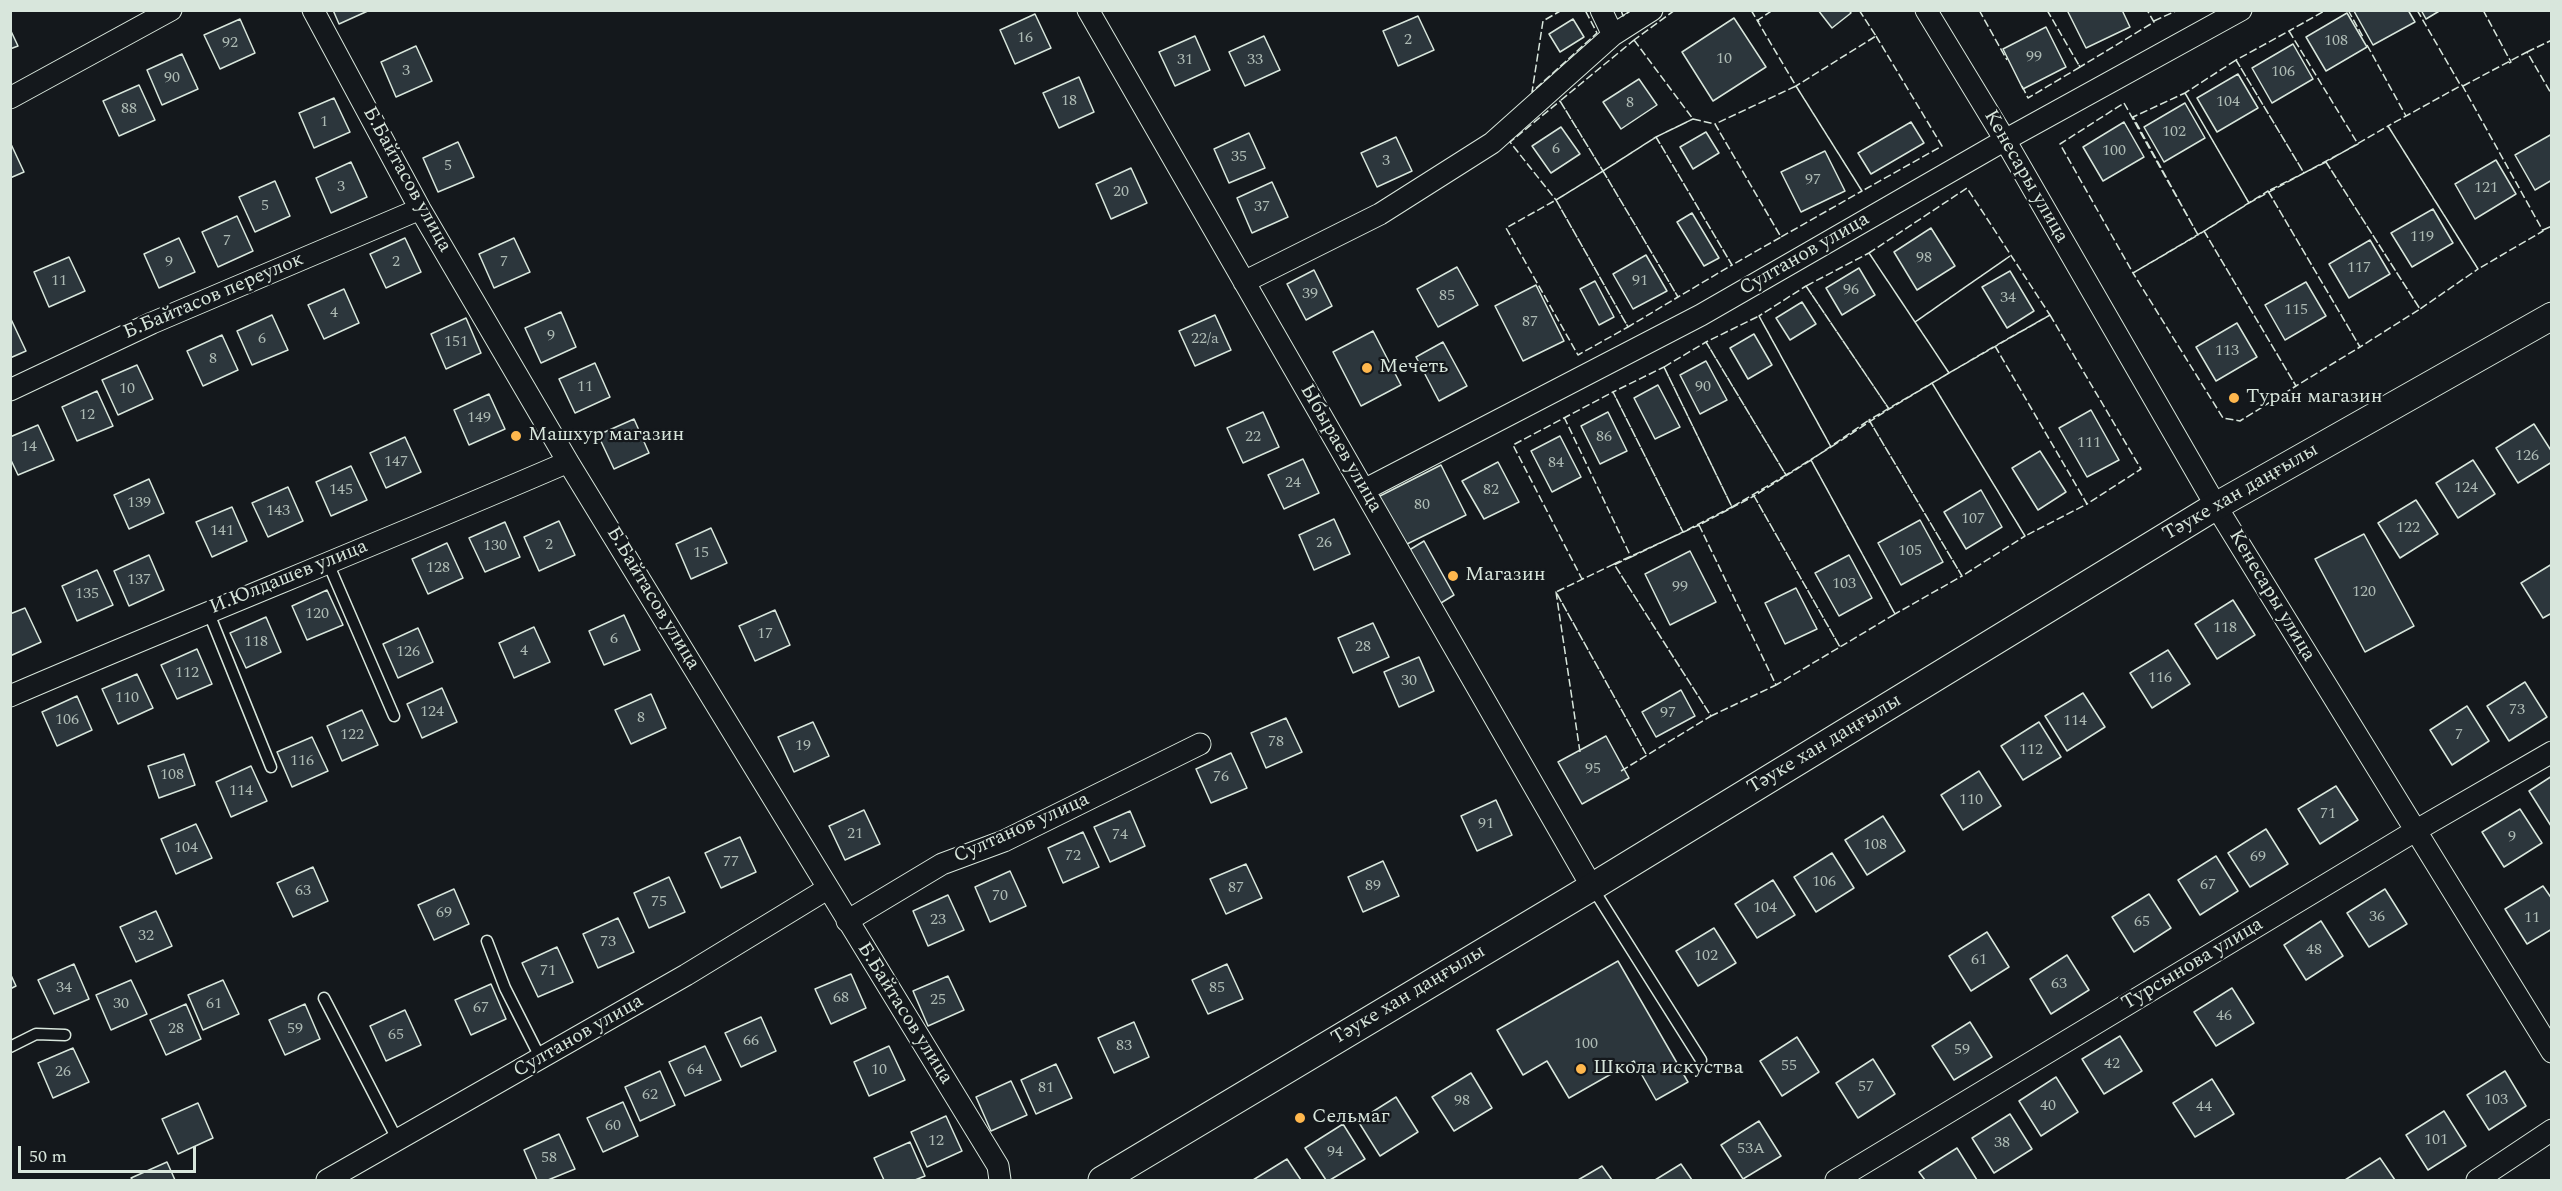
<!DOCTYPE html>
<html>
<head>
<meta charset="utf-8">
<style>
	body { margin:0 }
	#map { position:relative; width:2562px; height:1191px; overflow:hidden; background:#14181c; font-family:Spectral,serif }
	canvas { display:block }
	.frame { position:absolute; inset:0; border:12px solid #d8e6dc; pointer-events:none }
	.scale { position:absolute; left:18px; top:1146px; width:178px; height:27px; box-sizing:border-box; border:3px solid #d8e6dc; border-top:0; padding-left:8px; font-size:18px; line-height:21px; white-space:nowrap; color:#d8e6dc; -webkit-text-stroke:4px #14181c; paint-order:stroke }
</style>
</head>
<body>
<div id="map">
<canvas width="2562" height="1191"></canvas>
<div class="frame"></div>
<div class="scale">50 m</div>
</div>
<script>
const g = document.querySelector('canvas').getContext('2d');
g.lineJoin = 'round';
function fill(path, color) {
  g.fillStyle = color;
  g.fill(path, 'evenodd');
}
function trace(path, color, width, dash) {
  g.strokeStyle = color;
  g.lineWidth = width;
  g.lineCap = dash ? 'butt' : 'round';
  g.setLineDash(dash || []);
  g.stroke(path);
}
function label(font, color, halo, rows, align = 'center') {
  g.font = font + ' Spectral,serif';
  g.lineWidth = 4.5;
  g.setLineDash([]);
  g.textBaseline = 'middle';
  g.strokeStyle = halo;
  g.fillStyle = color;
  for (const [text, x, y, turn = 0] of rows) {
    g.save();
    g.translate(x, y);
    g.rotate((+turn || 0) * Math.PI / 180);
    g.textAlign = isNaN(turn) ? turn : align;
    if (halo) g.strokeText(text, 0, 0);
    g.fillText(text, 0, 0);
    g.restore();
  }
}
const building = new Path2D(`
	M333 10H370L339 24Z
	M1818 10H1849L1851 13 1832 28Z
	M2067 10H2122L2130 27 2086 48Z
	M2408 10 2415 22 2373 45 2354 11Z
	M2421 10H2441L2426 19Z
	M2347 13 2367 47 2326 71 2306 37Z
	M1035 14 1051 48 1015 64 1000 30Z
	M1418 16 1434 50 1398 66 1383 31Z
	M1734 18 1766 67 1713 101 1682 52Z
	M240 19 255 53 220 69 204 35Z
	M1573 19 1584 37 1560 52 1549 34Z
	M2046 27 2066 67 2023 89 2003 49Z
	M10 29 18 46 10 49Z
	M1195 36 1210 70 1175 86 1159 52Z
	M1264 36 1280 70 1245 86 1229 52Z
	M2293 44 2313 79 2272 103 2252 68Z
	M416 46 432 81 396 97 381 62Z
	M182 54 198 89 162 105 147 70Z
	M2238 74 2258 108 2217 132 2197 98Z
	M1079 77 1094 112 1059 128 1043 93Z
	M1639 79 1657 105 1621 129 1603 102Z
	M139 85 155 120 119 136 103 101Z
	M334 98 350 132 314 148 299 113Z
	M2185 103 2205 138 2164 162 2144 127Z
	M1911 122 1924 143 1871 174 1858 153Z
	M2124 122 2144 157 2103 181 2083 147Z
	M1561 127 1580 154 1551 173 1532 146Z
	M1706 132 1719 153 1693 169 1680 147Z
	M1249 133 1265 168 1229 183 1214 149Z
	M2552 134V180L2535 190 2515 155Z
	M1396 137 1412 171 1377 187 1361 153Z
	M10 142 24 172 10 178Z
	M458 142 474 177 438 192 423 158Z
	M1825 151 1845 191 1801 212 1781 172Z
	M2496 160 2516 194 2475 219 2455 184Z
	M351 162 367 197 331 213 316 178Z
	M1131 168 1147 203 1111 219 1096 184Z
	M275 181 290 216 255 232 239 197Z
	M1272 182 1288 217 1252 233 1237 198Z
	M2433 209 2453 243 2412 267 2391 233Z
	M1692 213 1719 258 1704 266 1677 222Z
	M237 216 253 251 218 267 202 232Z
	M1931 228 1955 266 1917 290 1894 252Z
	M179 238 195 272 159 288 144 254Z
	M405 238 421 272 386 288 370 254Z
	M514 238 530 272 494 288 479 254Z
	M2370 240 2390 274 2349 298 2329 264Z
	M1646 255 1667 291 1633 309 1613 274Z
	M69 257 85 291 49 307 34 272Z
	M1457 267 1478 305 1438 327 1417 289Z
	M1859 268 1875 295 1842 315 1826 288Z
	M1314 270 1332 306 1306 320 1287 284Z
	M2010 271 2034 311 2007 328 1982 287Z
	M1595 281 1614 317 1599 325 1580 289Z
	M2306 282 2326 316 2285 340 2265 305Z
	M1536 285 1564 341 1523 361 1495 306Z
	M344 289 359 323 324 339 308 305Z
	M1802 302 1816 324 1790 340 1776 318Z
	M561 312 576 347 541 363 525 328Z
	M272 315 288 350 252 365 237 331Z
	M1215 315 1231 350 1195 366 1179 331Z
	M10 317 26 351 10 358Z
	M466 318 481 353 446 369 431 334Z
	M2237 323 2257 357 2216 381 2196 347Z
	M1373 331 1401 385 1361 406 1333 352Z
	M1754 334 1772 365 1748 379 1730 348Z
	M222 335 238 370 203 386 187 351Z
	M1443 342 1467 386 1439 401 1416 357Z
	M1706 361 1727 400 1700 414 1680 375Z
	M595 363 610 397 575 413 559 379Z
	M137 365 153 399 118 415 102 380Z
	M1658 385 1680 427 1655 439 1634 398Z
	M97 391 113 426 77 441 62 407Z
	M489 394 505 429 469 445 454 410Z
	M2091 410 2119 460 2087 477 2059 428Z
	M1263 412 1279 447 1243 463 1227 428Z
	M1608 412 1627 451 1600 464 1581 426Z
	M634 419 649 453 614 469 598 435Z
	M2534 424 2552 452V462L2518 483 2496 448Z
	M38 425 54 460 18 475 10 458V437Z
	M1560 436 1581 477 1552 492 1531 451Z
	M405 437 421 472 386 488 370 453Z
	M2040 451 2066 492 2038 510 2012 468Z
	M1303 459 1319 493 1284 509 1268 475Z
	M2473 460 2495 494 2458 518 2436 483Z
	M1498 462 1519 502 1484 519 1462 481Z
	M1441 465 1466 515 1403 546 1378 497Z
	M351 466 367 500 331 516 316 482Z
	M149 479 164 513 129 529 114 495Z
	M288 487 303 521 268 537 252 503Z
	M1981 490 2002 527 1966 549 1944 512Z
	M2416 500 2438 534 2400 558 2378 523Z
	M232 507 247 541 212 557 196 522Z
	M1334 519 1350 554 1314 570 1299 535Z
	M1920 520 1943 562 1901 585 1878 543Z
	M559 521 575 555 539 571 524 537Z
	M505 522 520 557 485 572 469 538Z
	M711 528 727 563 691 579 676 544Z
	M2364 534 2414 626 2365 652 2315 559Z
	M1424 541 1454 595 1436 606 1406 552Z
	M447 543 463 578 428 594 412 559Z
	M1690 551 1716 602 1670 625 1645 574Z
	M149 555 164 590 129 606 114 571Z
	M1849 555 1872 598 1839 616 1815 573Z
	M2552 564V613L2543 618 2521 583Z
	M97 570 113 605 77 621 62 586Z
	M1796 588 1817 629 1785 644 1765 603Z
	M327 590 343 625 307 640 292 606Z
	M2233 600 2255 635 2217 659 2195 624Z
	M25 608 41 642 10 656V614Z
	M775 610 790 645 755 661 739 626Z
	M624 615 640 650 604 665 589 631Z
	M266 617 281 652 246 668 230 633Z
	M1373 623 1389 657 1353 673 1338 638Z
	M534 627 550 662 514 678 499 643Z
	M418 628 433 662 398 678 383 644Z
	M197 649 212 684 177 699 161 665Z
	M2168 650 2190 684 2152 708 2130 673Z
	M1419 657 1434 691 1399 707 1384 672Z
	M137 674 153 708 118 724 102 689Z
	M2525 682 2547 717 2509 741 2487 706Z
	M442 688 457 722 422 738 407 704Z
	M1681 690 1695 716 1656 737 1642 712Z
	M2083 693 2105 727 2067 751 2045 716Z
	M651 694 666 728 631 744 615 710Z
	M77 696 92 730 57 746 42 712Z
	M2467 706 2489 741 2452 765 2430 730Z
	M362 710 378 745 342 761 327 726Z
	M1286 718 1302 752 1266 768 1251 733Z
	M813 722 829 756 794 772 778 737Z
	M2039 722 2061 757 2023 780 2001 746Z
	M1606 736 1629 778 1582 804 1558 762Z
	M312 737 328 771 292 787 277 752Z
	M1231 753 1247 788 1211 803 1196 769Z
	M184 754 195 785 159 798 148 766Z
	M251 766 267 801 231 817 216 782Z
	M1979 771 2001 806 1963 830 1941 795Z
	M2552 776V825L2551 826 2529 791Z
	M2336 786 2358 820 2320 844 2298 809Z
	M1496 800 1512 835 1477 851 1461 816Z
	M2520 809 2542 843 2504 867 2482 832Z
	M864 810 880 844 845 860 829 826Z
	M1130 811 1145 846 1110 862 1094 827Z
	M1883 816 1905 851 1867 875 1845 840Z
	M196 824 212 858 176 874 161 839Z
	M2266 829 2288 864 2250 887 2228 853Z
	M1083 832 1099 867 1063 883 1048 848Z
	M740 837 756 872 721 888 705 853Z
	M1832 853 1854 888 1816 912 1794 877Z
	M2216 856 2238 891 2200 915 2178 880Z
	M1383 861 1399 896 1363 912 1348 877Z
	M1246 864 1262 898 1226 914 1210 879Z
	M313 867 328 901 293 917 277 883Z
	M1010 871 1026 906 990 922 975 887Z
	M669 877 685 912 649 928 634 893Z
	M1773 880 1795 915 1757 938 1735 904Z
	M2543 886 2552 899V929L2527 944 2505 909Z
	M454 889 469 924 434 940 418 905Z
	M2385 889 2407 924 2369 947 2347 913Z
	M2149 894 2171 928 2134 952 2112 917Z
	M948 895 964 930 928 946 913 911Z
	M156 911 172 946 136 962 120 927Z
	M618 918 634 952 598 968 583 934Z
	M2321 921 2343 956 2306 980 2284 945Z
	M1714 928 1736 963 1698 986 1676 951Z
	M1987 932 2009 967 1971 991 1949 956Z
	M557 947 573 982 538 997 522 963Z
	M2067 955 2089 990 2051 1014 2030 979Z
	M1618 961 1688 1082 1656 1100 1634 1061 1569 1098 1547 1061 1523 1075 1497 1030Z
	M74 964 89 999 54 1014 38 980Z
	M1227 964 1243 999 1208 1014 1192 980Z
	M10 973 16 986 10 989Z
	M851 974 866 1008 831 1024 815 989Z
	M948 976 964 1010 928 1026 913 991Z
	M131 980 147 1014 111 1030 96 995Z
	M223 980 239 1014 203 1030 188 995Z
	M491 984 506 1019 471 1035 455 1000Z
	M2232 988 2254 1023 2216 1046 2194 1012Z
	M186 1004 201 1039 166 1055 150 1020Z
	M305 1004 320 1039 285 1055 269 1020Z
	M405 1010 421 1045 386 1061 370 1026Z
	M761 1017 776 1051 741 1067 725 1033Z
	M1134 1022 1149 1057 1114 1073 1098 1038Z
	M1970 1022 1992 1057 1954 1080 1932 1046Z
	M2120 1036 2142 1071 2104 1094 2082 1059Z
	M1797 1037 1819 1072 1782 1096 1760 1061Z
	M705 1046 721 1080 685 1096 669 1062Z
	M889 1046 905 1080 869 1096 854 1062Z
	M73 1048 89 1082 53 1098 38 1063Z
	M1873 1059 1895 1094 1858 1118 1836 1083Z
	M1056 1064 1072 1098 1036 1114 1021 1080Z
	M660 1071 675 1105 640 1121 625 1087Z
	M2505 1071 2526 1106 2489 1130 2467 1095Z
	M1471 1073 1492 1108 1454 1131 1432 1097Z
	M2056 1077 2078 1112 2041 1136 2019 1101Z
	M2212 1079 2234 1114 2195 1137 2173 1103Z
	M1011 1081 1027 1115 991 1131 976 1097Z
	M1396 1097 1418 1132 1380 1156 1358 1121Z
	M623 1102 638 1136 603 1152 587 1118Z
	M198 1103 213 1138 178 1154 162 1119Z
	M2444 1111 2466 1146 2428 1170 2406 1135Z
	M2010 1114 2032 1149 1994 1173 1972 1138Z
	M946 1116 962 1151 927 1167 911 1132Z
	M1759 1121 1781 1156 1743 1179 1721 1145Z
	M1343 1124 1365 1159 1330 1180H1326L1305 1148Z
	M559 1134 575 1169 548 1180H537L524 1150Z
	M910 1142 925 1176 915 1180H884L874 1158Z
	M1957 1148 1977 1180H1925L1919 1172Z
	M2380 1158 2395 1180H2345Z
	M1287 1159 1301 1180H1253Z
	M167 1162 175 1180H133L131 1178Z
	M1681 1164 1692 1180H1655Z
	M1602 1166 1612 1180H1578Z`);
fill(building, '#2c363c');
trace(building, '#d8e6dc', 1.5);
const service = new Path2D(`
	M328 563 394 716
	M208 611 271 767
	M1592 887 1701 1060
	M487 941 505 988 541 1059
	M324 998 398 1141
	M10 1047 36 1034 65 1035`);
const minor = new Path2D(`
	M313 10 420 209 568 462 998 1166 1000 1180
	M1088 10 1592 887
	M1601 10 1613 35
	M1926 10 2005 140 2216 506 2552 1052
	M10 98 171 10
	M1244 282 1380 214 1492 143 1613 35 1652 10
	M10 390 152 323 420 209
	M1364 490 1701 315 2005 140 2241 10
	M10 696C196 616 383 542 568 462
	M847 921 942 864 1004 841 1200 744
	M327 1180 686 975 827 889
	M1836 1180 2415 831 2552 752
	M2477 1180 2552 1130`);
const tertiary = new Path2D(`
	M1102 1180 1592 887 2216 506 2552 316`);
trace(service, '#d8e6dc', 13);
trace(minor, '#d8e6dc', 23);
trace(tertiary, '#d8e6dc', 29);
trace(service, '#14181c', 10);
trace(minor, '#14181c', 21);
trace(tertiary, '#14181c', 27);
trace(new Path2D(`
	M1562 10 1543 21 1532 92 1597 33 1585 10
	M1621 10 1623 16 1632 10
	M1751 10 1796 86 1794 87
	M1859 10 1876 36 1874 37
	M1979 10 2007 60
	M2348 10 2363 37
	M2417 10 2461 86
	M2483 10 2511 62 2509 63
	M2550 10 2552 14
	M2154 21 2178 10
	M1759 22 1758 20 1773 10
	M2289 31 2358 144 2304 173 2236 60Z
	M2290 33 2289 31 2326 10
	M1876 36 1942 146 1862 191 1796 86Z
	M1634 40 1693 119 1656 137 1603 171 1560 101Z
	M1635 41 1634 40 1675 10
	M2367 45 2406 116 2404 117
	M2527 52 2552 40
	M2236 60 2304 173 2249 203 2185 93Z
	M2079 65 2080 67 2154 22 2147 10
	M2462 85 2543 231 2478 269 2388 126Z
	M1796 86 1862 191 1781 237 1715 124Z
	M2022 86 2028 98 2080 67 2047 10
	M2463 86 2527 52 2552 95
	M2185 93 2249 203 2198 235 2133 117Z
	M1560 101 1603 171 1556 200 1510 142Z
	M2124 103 2198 235 2133 273 2060 144Z
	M1693 119 1715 124 1781 237 1732 265 1656 137Z
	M2388 126 2478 269 2420 309 2326 162Z
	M1656 137 1732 265 1678 297 1603 171Z
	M2326 162 2420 309 2360 347 2268 191Z
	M1603 171 1678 297 1628 327 1556 200Z
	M2268 191 2360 347 2296 386 2204 231Z
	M1556 200 1628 327 1578 355 1506 228Z
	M2543 230 2552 226
	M2204 231 2296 386 2240 421 2223 418 2133 273Z
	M1869 253 1949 373 1889 409 1806 286Z
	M2010 256 1915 322 1869 253 1967 188 2050 315 1949 373 1915 322 2010 256
	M1806 286 1889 409 1831 447 1759 316Z
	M2050 315 2141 469 2087 504 1995 346Z
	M1759 316 1831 447 1786 475 1706 342Z
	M1706 342 1786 475 1732 507 1664 367Z
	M1995 346 2087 504 2025 536 1932 383Z
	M1664 367 1732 507 1683 532 1613 392Z
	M1932 383 2025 536 1962 576 1869 420Z
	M1564 417 1631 557 1683 532 1613 392 1513 445 1582 579 1584 578
	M1564 417 1631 557 1614 565
	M1869 420 1962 576 1895 614 1811 460Z
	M1811 460 1895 614 1840 647 1754 496Z
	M1754 496 1840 647 1776 685 1699 525Z
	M1699 525 1776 685 1711 716 1614 564Z
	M1580 752 1556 592 1646 754
	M1621 771 1711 716 1614 564 1556 592 1646 754`), '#d8e6dc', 1.5, [8, 3]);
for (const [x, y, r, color] of [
	[1367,368,6,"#ffb74d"],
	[2234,398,6,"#ffb74d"],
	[516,436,6,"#ffb74d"],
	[1453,576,6,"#ffb74d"],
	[1581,1069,6,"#ffb74d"],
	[1300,1118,6,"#ffb74d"]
]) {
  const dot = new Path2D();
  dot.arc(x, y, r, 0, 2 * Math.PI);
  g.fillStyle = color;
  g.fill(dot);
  trace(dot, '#14181c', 2);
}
label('16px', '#adbab4', null, [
	["16",1025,39],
	["2",1408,41],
	["108",2336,42],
	["92",230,44],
	["99",2034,58],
	["10",1724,60],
	["31",1185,61],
	["33",1255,61],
	["3",406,72],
	["106",2283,73],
	["90",172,79],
	["18",1069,102],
	["104",2228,103],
	["8",1630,104],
	["88",129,110],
	["1",324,123],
	["102",2174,133],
	["6",1556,150],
	["100",2114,152],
	["35",1239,158],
	["3",1386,162],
	["5",448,167],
	["97",1813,181],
	["3",341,188],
	["121",2486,189],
	["20",1121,193],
	["5",265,207],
	["37",1262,208],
	["119",2422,238],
	["7",227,242],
	["98",1924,259],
	["9",169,263],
	["2",396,263],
	["7",504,263],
	["117",2359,269],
	["11",59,282],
	["91",1640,282],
	["96",1851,291],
	["39",1310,295],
	["85",1447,297],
	["34",2008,299],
	["115",2296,311],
	["4",334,314],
	["87",1530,323],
	["9",551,337],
	["6",262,340],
	["22/а",1205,340],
	["151",456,343],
	["113",2227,352],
	["8",213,360],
	["11",585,388],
	["90",1703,388],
	["10",127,390],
	["12",87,416],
	["149",479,419],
	["22",1253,438],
	["86",1604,438],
	["111",2089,444],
	["14",29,448],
	["126",2527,457],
	["147",396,463],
	["84",1556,464],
	["24",1293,484],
	["124",2466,489],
	["145",341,491],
	["82",1491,491],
	["139",139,504],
	["80",1422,506],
	["143",278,512],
	["107",1973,520],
	["122",2408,529],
	["141",222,532],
	["26",1324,544],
	["2",549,546],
	["130",495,547],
	["105",1910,552],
	["15",701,554],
	["128",438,569],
	["137",139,581],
	["103",1844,585],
	["99",1680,588],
	["120",2364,593],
	["135",87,595],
	["120",317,615],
	["118",2225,629],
	["17",765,635],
	["6",614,640],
	["118",256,643],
	["28",1363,648],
	["4",524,652],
	["126",408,653],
	["112",187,674],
	["116",2160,679],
	["30",1409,682],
	["110",127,699],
	["73",2517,711],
	["124",432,713],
	["97",1668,714],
	["8",641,719],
	["106",67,721],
	["114",2075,722],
	["122",352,736],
	["7",2459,736],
	["78",1276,743],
	["19",803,747],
	["112",2031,751],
	["116",302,762],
	["95",1593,770],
	["108",172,776],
	["76",1221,778],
	["114",241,792],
	["110",1971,801],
	["71",2328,815],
	["91",1486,825],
	["21",855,835],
	["74",1120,836],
	["9",2512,838],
	["108",1875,846],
	["104",186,849],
	["72",1073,857],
	["69",2258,858],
	["77",731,863],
	["106",1824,883],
	["67",2208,886],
	["89",1373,887],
	["87",1236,889],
	["63",303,892],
	["70",1000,897],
	["75",659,903],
	["104",1765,909],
	["69",444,914],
	["36",2377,918],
	["11",2532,919],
	["23",938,921],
	["65",2142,923],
	["32",146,937],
	["73",608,943],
	["48",2314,951],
	["102",1706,957],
	["61",1979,961],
	["71",548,972],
	["63",2059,985],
	["34",64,989],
	["85",1217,989],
	["68",841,999],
	["25",938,1001],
	["30",121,1005],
	["61",214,1005],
	["67",481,1009],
	["46",2224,1017],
	["28",176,1030],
	["59",295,1030],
	["65",396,1036],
	["66",751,1042],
	["100",1586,1045],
	["83",1124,1047],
	["59",1962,1051],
	["42",2112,1065],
	["55",1789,1067],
	["64",695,1071],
	["10",879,1071],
	["26",63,1073],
	["57",1866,1088],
	["81",1046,1089],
	["62",650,1096],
	["103",2496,1101],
	["98",1462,1102],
	["40",2048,1107],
	["44",2204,1108],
	["60",613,1127],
	["101",2436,1141],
	["12",936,1142],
	["38",2002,1144],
	["53А",1751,1150],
	["94",1335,1153],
	["58",549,1159]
]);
label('20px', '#d8e6dc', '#14181c', [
	["Кенесары улица",2025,177,60],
	["Б.Байтасов улица",406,180,61],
	["Султанов улица",1805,255,-30],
	["Б.Байтасов переулок",214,297,-23],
	["Ыбыраев улица",1340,449,60],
	["Тәуке хан даңғылы",2241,493,-30],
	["И.Юлдашев улица",289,578,-22],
	["Кенесары улица",2271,596,59],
	["Б.Байтасов улица",652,599,59],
	["Тәуке хан даңғылы",1825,745,-31],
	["Султанов улица",1022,829,-24],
	["Турсынова улица",2193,965,-31],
	["Тәуке хан даңғылы",1409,996,-31],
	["Б.Байтасов улица",904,1014,58],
	["Султанов улица",579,1037,-30]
]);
label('20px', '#d8e6dc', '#14181c', [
	["Мечеть",1379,368],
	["Туран магазин",2246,398],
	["Машхур магазин",528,436],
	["Магазин",1465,576],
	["Школа искуства",1593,1069],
	["Сельмаг",1312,1118]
], 'left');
</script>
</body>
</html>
